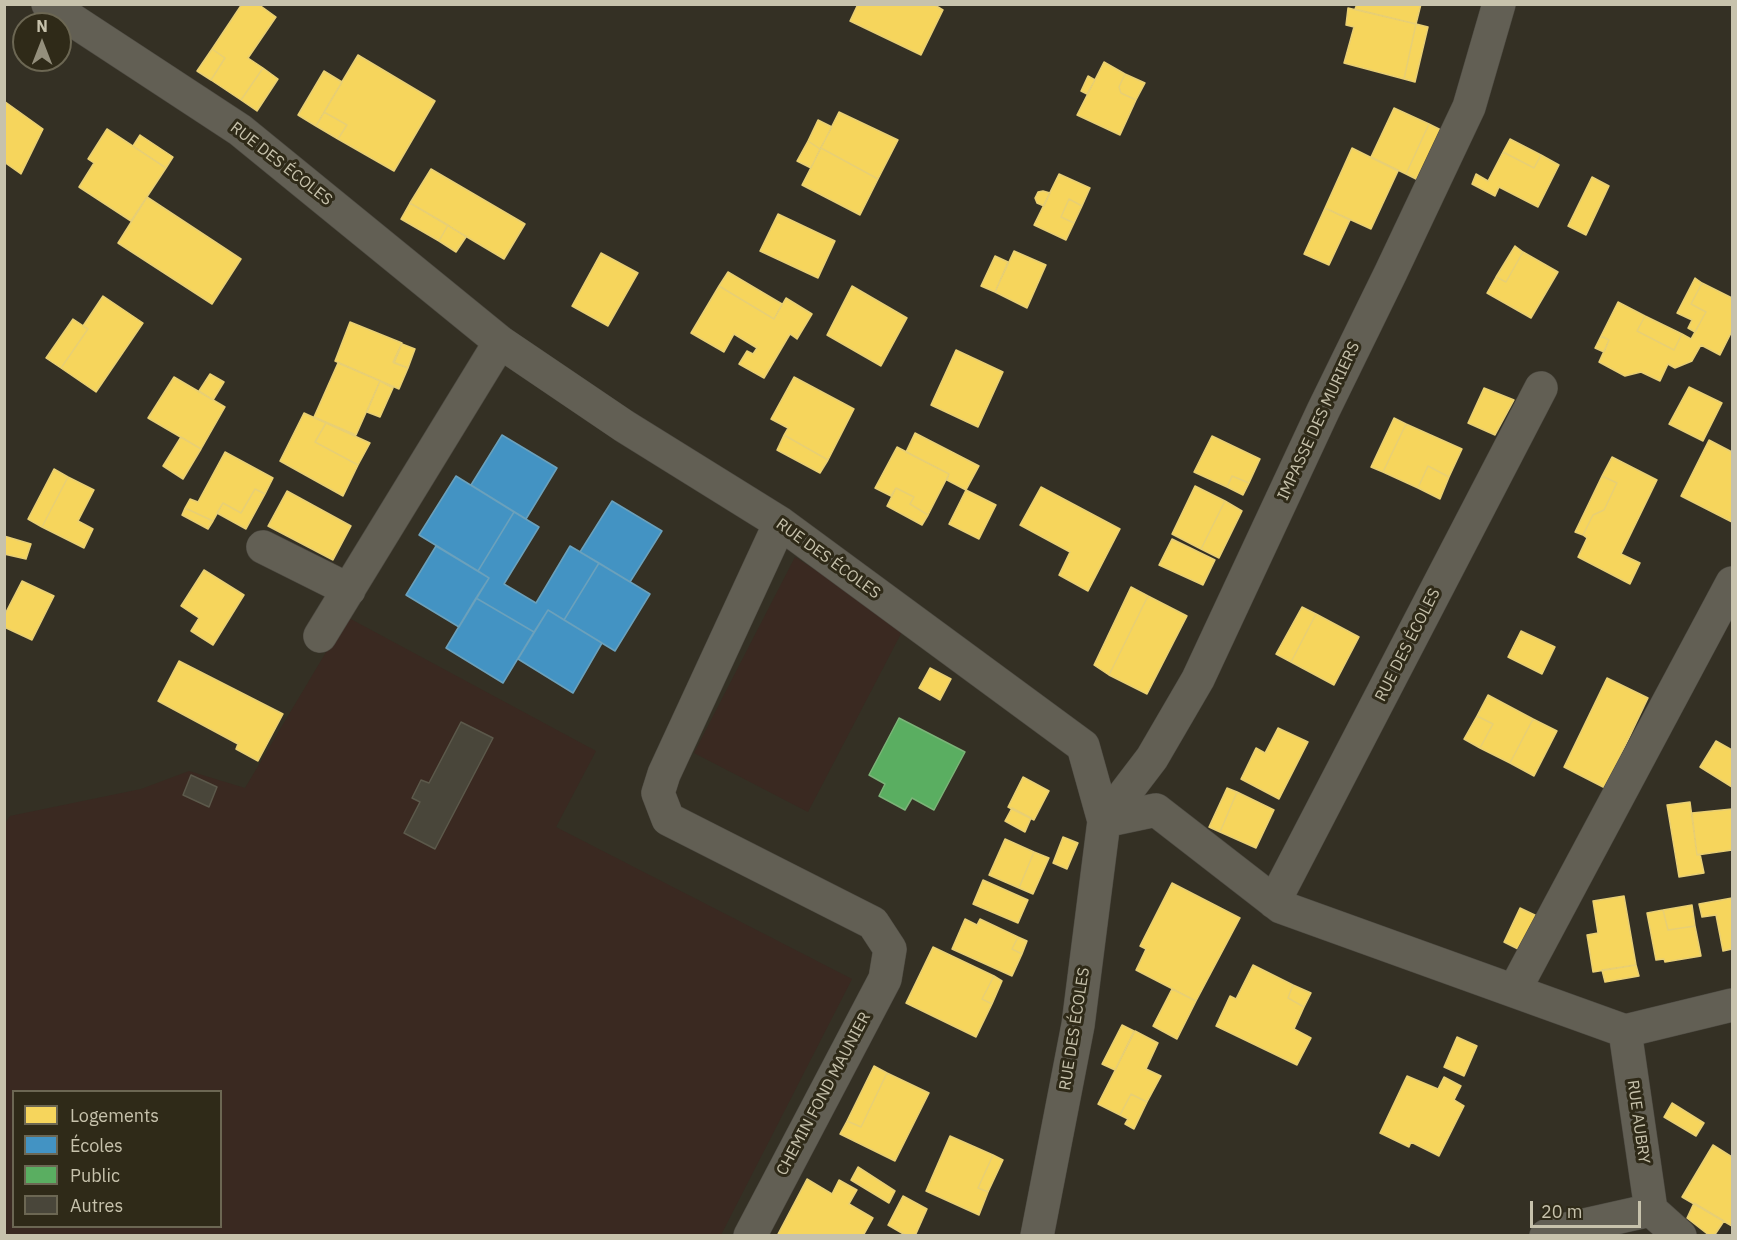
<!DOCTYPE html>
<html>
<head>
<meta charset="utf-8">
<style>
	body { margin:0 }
	#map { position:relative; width:1737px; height:1240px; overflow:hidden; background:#343024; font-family:"IBM Plex Sans",sans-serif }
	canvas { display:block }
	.frame { position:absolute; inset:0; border:6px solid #c7c2ac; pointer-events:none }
	.legend { position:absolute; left:12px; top:1090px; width:210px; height:138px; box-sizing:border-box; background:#2f2a18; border:2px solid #6c6753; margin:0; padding:8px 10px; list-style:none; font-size:18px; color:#c7c2ac }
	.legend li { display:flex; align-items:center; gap:12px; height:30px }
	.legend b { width:30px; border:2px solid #6c6753 }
	.north { position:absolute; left:12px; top:12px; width:60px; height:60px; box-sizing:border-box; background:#2f2a18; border:2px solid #6c6753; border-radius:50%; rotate:0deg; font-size:16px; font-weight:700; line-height:24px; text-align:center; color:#c7c2ac }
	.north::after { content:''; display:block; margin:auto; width:21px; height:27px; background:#948f7c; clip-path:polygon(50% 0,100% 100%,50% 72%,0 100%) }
	.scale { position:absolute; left:1530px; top:1201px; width:111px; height:27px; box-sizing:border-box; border:3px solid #c7c2ac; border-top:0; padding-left:8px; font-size:18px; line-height:21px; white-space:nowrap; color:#c7c2ac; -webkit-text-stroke:4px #2f2a18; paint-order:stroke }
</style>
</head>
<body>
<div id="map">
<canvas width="1737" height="1240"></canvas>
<div class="frame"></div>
<ul class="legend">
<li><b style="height:16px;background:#f6d55c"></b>Logements</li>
<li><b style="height:16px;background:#4393c3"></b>Écoles</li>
<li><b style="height:16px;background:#5aae61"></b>Public</li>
<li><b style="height:16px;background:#49463a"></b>Autres</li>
</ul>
<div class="north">N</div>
<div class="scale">20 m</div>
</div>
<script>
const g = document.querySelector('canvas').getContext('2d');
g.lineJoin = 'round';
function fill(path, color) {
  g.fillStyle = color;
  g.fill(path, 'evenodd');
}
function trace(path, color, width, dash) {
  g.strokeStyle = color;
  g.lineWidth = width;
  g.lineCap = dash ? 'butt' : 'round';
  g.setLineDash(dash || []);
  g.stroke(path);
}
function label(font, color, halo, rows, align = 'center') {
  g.font = font + ' "IBM Plex Sans",sans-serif';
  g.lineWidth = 6;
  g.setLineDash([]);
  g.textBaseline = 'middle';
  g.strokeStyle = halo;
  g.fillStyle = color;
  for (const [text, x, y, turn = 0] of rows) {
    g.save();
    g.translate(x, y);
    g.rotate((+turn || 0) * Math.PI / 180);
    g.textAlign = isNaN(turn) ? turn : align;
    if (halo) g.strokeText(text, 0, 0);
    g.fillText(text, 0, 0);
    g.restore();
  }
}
fill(new Path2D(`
	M795 557 905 626 808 812 694 753Z
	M347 617 596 751 556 827 852 979 721 1235 5 1236 4 825 10 816 141 789 189 771 245 788ZM14 1092H220V1226H14Z`), '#3a2921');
const homes = new Path2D(`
	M242 4H258L276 17 248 58 263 68 241 100 211 80 225 58 212 49Z
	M858 4H933L943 10 921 55 850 21Z
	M1357 4H1421L1416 24 1355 9Z
	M1348 8 1416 24 1404 79 1344 63 1354 27 1346 25Z
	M1416 24 1428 27 1415 82 1404 79Z
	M212 49 225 58 211 80 197 71Z
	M358 55 435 101 394 171 338 139 347 125 324 112Z
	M1104 62 1125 74 1119 87 1121 93 1136 100 1120 135 1077 115Z
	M263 68 278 79 257 111 241 100Z
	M324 71 342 82 316 126 298 115Z
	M1125 74 1145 83 1136 100 1121 93 1119 87Z
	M1088 76 1095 80 1087 94 1081 91Z
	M4 101 43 129 21 174 4 162Z
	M1394 108 1429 124 1406 174 1371 157Z
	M324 112 347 125 338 139 316 126Z
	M839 112 898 140 878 179 821 148Z
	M818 120 832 127 820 149 808 141Z
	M1429 124 1441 130 1418 180 1406 174Z
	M107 129 166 168 131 221 79 187 94 163 88 159Z
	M140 135 173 157 166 168 133 146Z
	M1510 139 1541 155 1534 168 1503 152Z
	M808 141 820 149 811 168 797 161Z
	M821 148 878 179 860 215 802 185Z
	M1352 148 1398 171 1371 229 1325 208Z
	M1503 152 1534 168 1541 155 1559 165 1538 207 1499 187 1495 196 1472 184 1476 174 1488 181Z
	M431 169 525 224 504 259 410 203Z
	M1059 174 1090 188 1082 206 1069 199 1061 217 1074 223 1066 240 1034 225Z
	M1592 177 1609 186 1586 235 1568 226Z
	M1043 191 1050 193 1044 206 1037 203 1035 198 1038 192Z
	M147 197 241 259 212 304 118 243Z
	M1069 199 1082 206 1074 223 1061 217Z
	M410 203 448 225 439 241 401 219Z
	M1325 208 1350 220 1329 265 1304 254Z
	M778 214 835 241 818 278 760 251Z
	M448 225 466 237 456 252 439 241Z
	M1515 246 1523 252 1506 282 1496 277Z
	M1014 251 1046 265 1027 308 995 292Z
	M1523 252 1558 272 1531 318 1487 293 1496 277 1506 282Z
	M601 253 638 273 608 326 572 306Z
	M995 256 1008 262 995 292 981 286Z
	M728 272 782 304 774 319 719 286Z
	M1695 278 1702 283 1691 304 1706 312 1695 332 1688 328 1692 320 1677 313Z
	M1702 283 1732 298V331L1720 355 1701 345 1692 361 1675 368 1668 364 1660 381 1641 372 1625 376 1599 362 1609 340 1601 336 1618 302 1645 316 1637 331 1674 350 1682 334 1691 339 1706 312 1691 304Z
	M719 286 774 319 786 298 812 314 797 339 790 334 764 378 739 364 747 351 753 354 757 348 734 334 724 352 691 333Z
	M852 286 907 318 881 366 827 335Z
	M103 296 143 323 96 392 61 368 88 329 83 326Z
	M1645 316 1682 334 1674 350 1637 331Z
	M73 319 88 329 61 368 46 358Z
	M350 322 402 343 393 362 408 368 399 389 335 361Z
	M1601 336 1609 340 1604 352 1595 348Z
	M402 344 415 349 408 368 394 363Z
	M956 350 1003 372 978 427 931 405Z
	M338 363 380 381 356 435 314 417Z
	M210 374 224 382 213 400 199 391Z
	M174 377 225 407 201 449 148 418Z
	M794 377 854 409 828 460 784 435 788 428 771 419Z
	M380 381 393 388 380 417 367 412Z
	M1689 387 1722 403 1703 441 1669 424Z
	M1484 388 1514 400 1495 435 1468 423Z
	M304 413 326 423 315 442 358 465 343 496 280 461Z
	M1394 418 1406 424 1383 472 1371 467Z
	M326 423 370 443 358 465 315 442Z
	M1406 424 1462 449 1449 477 1428 466 1418 488 1383 472Z
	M915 433 979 466 966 490 947 480 949 474 906 452Z
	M784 435 828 460 820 473 777 450Z
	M1212 436 1260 459 1249 483 1232 476 1227 487 1194 472Z
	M181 437 201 449 183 479 163 466Z
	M1709 440 1732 452V522L1681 496Z
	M897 447 949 474 928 515 910 504 914 497 896 488 891 496 875 488Z
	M225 452 273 478 265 494 255 489 241 513 223 503 213 521 185 508 190 499 198 502Z
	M1612 457 1657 480 1621 554 1640 563 1630 584 1578 557 1587 538 1583 535 1593 515 1604 510 1617 483 1602 476Z
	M1428 466 1449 477 1440 499 1418 488Z
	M54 469 68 477 42 527 28 519Z
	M1232 476 1249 483 1243 495 1227 487Z
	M1602 476 1617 483 1604 510 1593 515 1583 535 1575 532Z
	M68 477 94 490 78 521 93 529 84 548 42 527Z
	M1195 486 1225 501 1201 549 1172 534Z
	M1041 487 1120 529 1088 591 1059 575 1070 552 1020 525Z
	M896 488 914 497 910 504 928 515 922 525 887 506Z
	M255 489 265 494 246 529 217 513 223 503 241 513Z
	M966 490 996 505 979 539 949 524Z
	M287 491 351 526 333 560 268 526Z
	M1225 501 1242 511 1219 558 1201 549Z
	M185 508 213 521 208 529 182 515Z
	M4 536 31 544 26 559 4 554Z
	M1172 539 1215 560 1203 585 1159 565Z
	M204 570 244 595 213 645 191 631 199 618 181 606Z
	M22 581 54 596 32 640 4 627V616Z
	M1131 587 1148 596 1109 675 1094 665Z
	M1148 596 1187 616 1147 694 1109 675Z
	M1302 607 1316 614 1291 662 1276 654Z
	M1316 614 1359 637 1334 685 1291 662Z
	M1521 631 1555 647 1542 674 1508 657Z
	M179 661 283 714 258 761 236 749 238 744 158 701Z
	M930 668 951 679 940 700 919 688Z
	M1607 678 1648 698 1605 788 1564 767Z
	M1488 695 1533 719 1510 763 1480 748 1493 724 1477 716Z
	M1477 716 1493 724 1480 748 1464 739Z
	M1533 719 1557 731 1534 776 1510 763Z
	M1278 728 1308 742 1279 799 1241 779 1256 748 1265 753Z
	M1716 741 1732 750V787L1700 767Z
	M1023 777 1049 791 1034 820 1008 807Z
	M1227 788 1237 792 1220 832 1209 827Z
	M1237 792 1274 810 1256 848 1220 832Z
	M1690 802 1697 855 1700 854 1704 873 1679 877 1667 805Z
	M1012 808 1031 818 1025 832 1005 821Z
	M1732 809V850L1697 855 1692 813Z
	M1063 837 1078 843 1067 869 1053 863Z
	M1005 839 1034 852 1019 888 989 875Z
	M1034 852 1049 858 1033 894 1019 888Z
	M983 880 1028 900 1018 923 973 904Z
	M1172 883 1240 918 1196 1001 1136 970 1146 949 1140 946Z
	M1624 896 1636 965 1593 972 1587 935 1598 933 1593 901Z
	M1732 898V949L1723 951 1716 915 1702 917 1699 904Z
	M1692 905 1695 926 1668 930 1663 910Z
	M1520 908 1539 917 1522 951 1504 942Z
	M1663 910 1668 930 1695 926 1701 956 1665 962 1664 959 1656 960 1647 913Z
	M965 919 977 925 980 919 1018 937 1012 949 1022 954 1012 976 952 949Z
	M1018 937 1027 941 1022 954 1012 949Z
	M933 947 994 976 982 999 992 1004 976 1037 906 1003Z
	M1253 965 1293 985 1288 998 1304 1007 1294 1029 1311 1038 1297 1065 1216 1026 1230 996 1236 999Z
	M1636 965 1639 976 1605 982 1602 970Z
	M994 976 1002 981 992 1004 982 999Z
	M1293 985 1311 993 1304 1007 1288 998Z
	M1172 989 1196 1001 1177 1039 1153 1026Z
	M1122 1025 1134 1031 1115 1070 1102 1064Z
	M1135 1031 1158 1043 1146 1069 1161 1076 1147 1102 1131 1094 1120 1115 1098 1104Z
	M1457 1037 1477 1046 1464 1076 1444 1067Z
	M874 1066 887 1073 861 1127 847 1121Z
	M887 1073 929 1093 895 1161 840 1134 847 1121 861 1127Z
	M1407 1076 1438 1089 1444 1077 1461 1086 1454 1100 1464 1106 1439 1156 1411 1142 1409 1147 1380 1133Z
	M1131 1094 1147 1102 1134 1129 1125 1124 1128 1119 1120 1115Z
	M1672 1103 1704 1123 1696 1136 1664 1117Z
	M950 1136 993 1155 978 1188 988 1192 979 1215 926 1191Z
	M1713 1145 1732 1157V1226L1682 1197Z
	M993 1155 1003 1160 988 1192 978 1188Z
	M858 1167 895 1191 889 1203 851 1180Z
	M807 1179 832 1194 839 1180 857 1190 849 1204 873 1218 863 1236H777Z
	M903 1196 927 1209 915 1236H907L888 1225Z
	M1694 1203 1724 1221 1714 1236H1710L1687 1218Z`);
fill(homes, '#f6d55c');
trace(homes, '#e8cf74', 1.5);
const schools = new Path2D(`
	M502 435 557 468 526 519 471 485Z
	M456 476 514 512 478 571 419 535Z
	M612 501 662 531 630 582 580 552Z
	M514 512 539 527 504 584 536 603 570 546 599 563 564 620 548 610 534 632 476 598 489 578 478 571Z
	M436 546 489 578 459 627 406 595Z
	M599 563 650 594 615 651 564 620Z
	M476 598 534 632 503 683 446 648Z
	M548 610 602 643 573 693 518 659Z`);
fill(schools, '#4393c3');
trace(schools, '#6ba1bc', 1.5);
const public = new Path2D(`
	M899 718 965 752 934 810 912 798 905 810 879 796 885 784 869 775Z`);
fill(public, '#5aae61');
trace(public, '#7bb478', 1.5);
const building = new Path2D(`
	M461 722 493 738 435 849 404 833 420 802 412 798 421 780 429 783Z
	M191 775 217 787 209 807 183 795Z`);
fill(building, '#49463a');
trace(building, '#5c594b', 1.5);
const minor = new Path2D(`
	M48 4 240 130 500 342 624 426 780 523 1083 746 1104 821 1078 1025 1037 1236
	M263 547 349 590
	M320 636 500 342
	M1104 821 1152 758 1198 679 1323 411 1391 272 1469 107 1499 4
	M1104 821 1156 810 1281 907 1625 1031 1732 1005
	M1274 902 1541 388
	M1514 991 1732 583
	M1625 1031 1651 1210 1680 1236
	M750 1236 885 979 890 949 873 923 668 819 658 793 664 774 780 523
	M1546 1236 1553 1232 1651 1210`);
trace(minor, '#4e4b43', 34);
trace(minor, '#625f54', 33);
label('16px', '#c7c2ac', '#2f2a18', [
	["RUE DES ÉCOLES",281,164,38],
	["IMPASSE DES MURIERS",1319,421,-65],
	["RUE DES ÉCOLES",828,559,36],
	["RUE DES ÉCOLES",1408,645,-63],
	["RUE DES ÉCOLES",1075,1029,-81],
	["CHEMIN FOND MAUNIER",824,1094,-62],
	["RUE AUBRY",1638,1122,82]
]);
</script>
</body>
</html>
